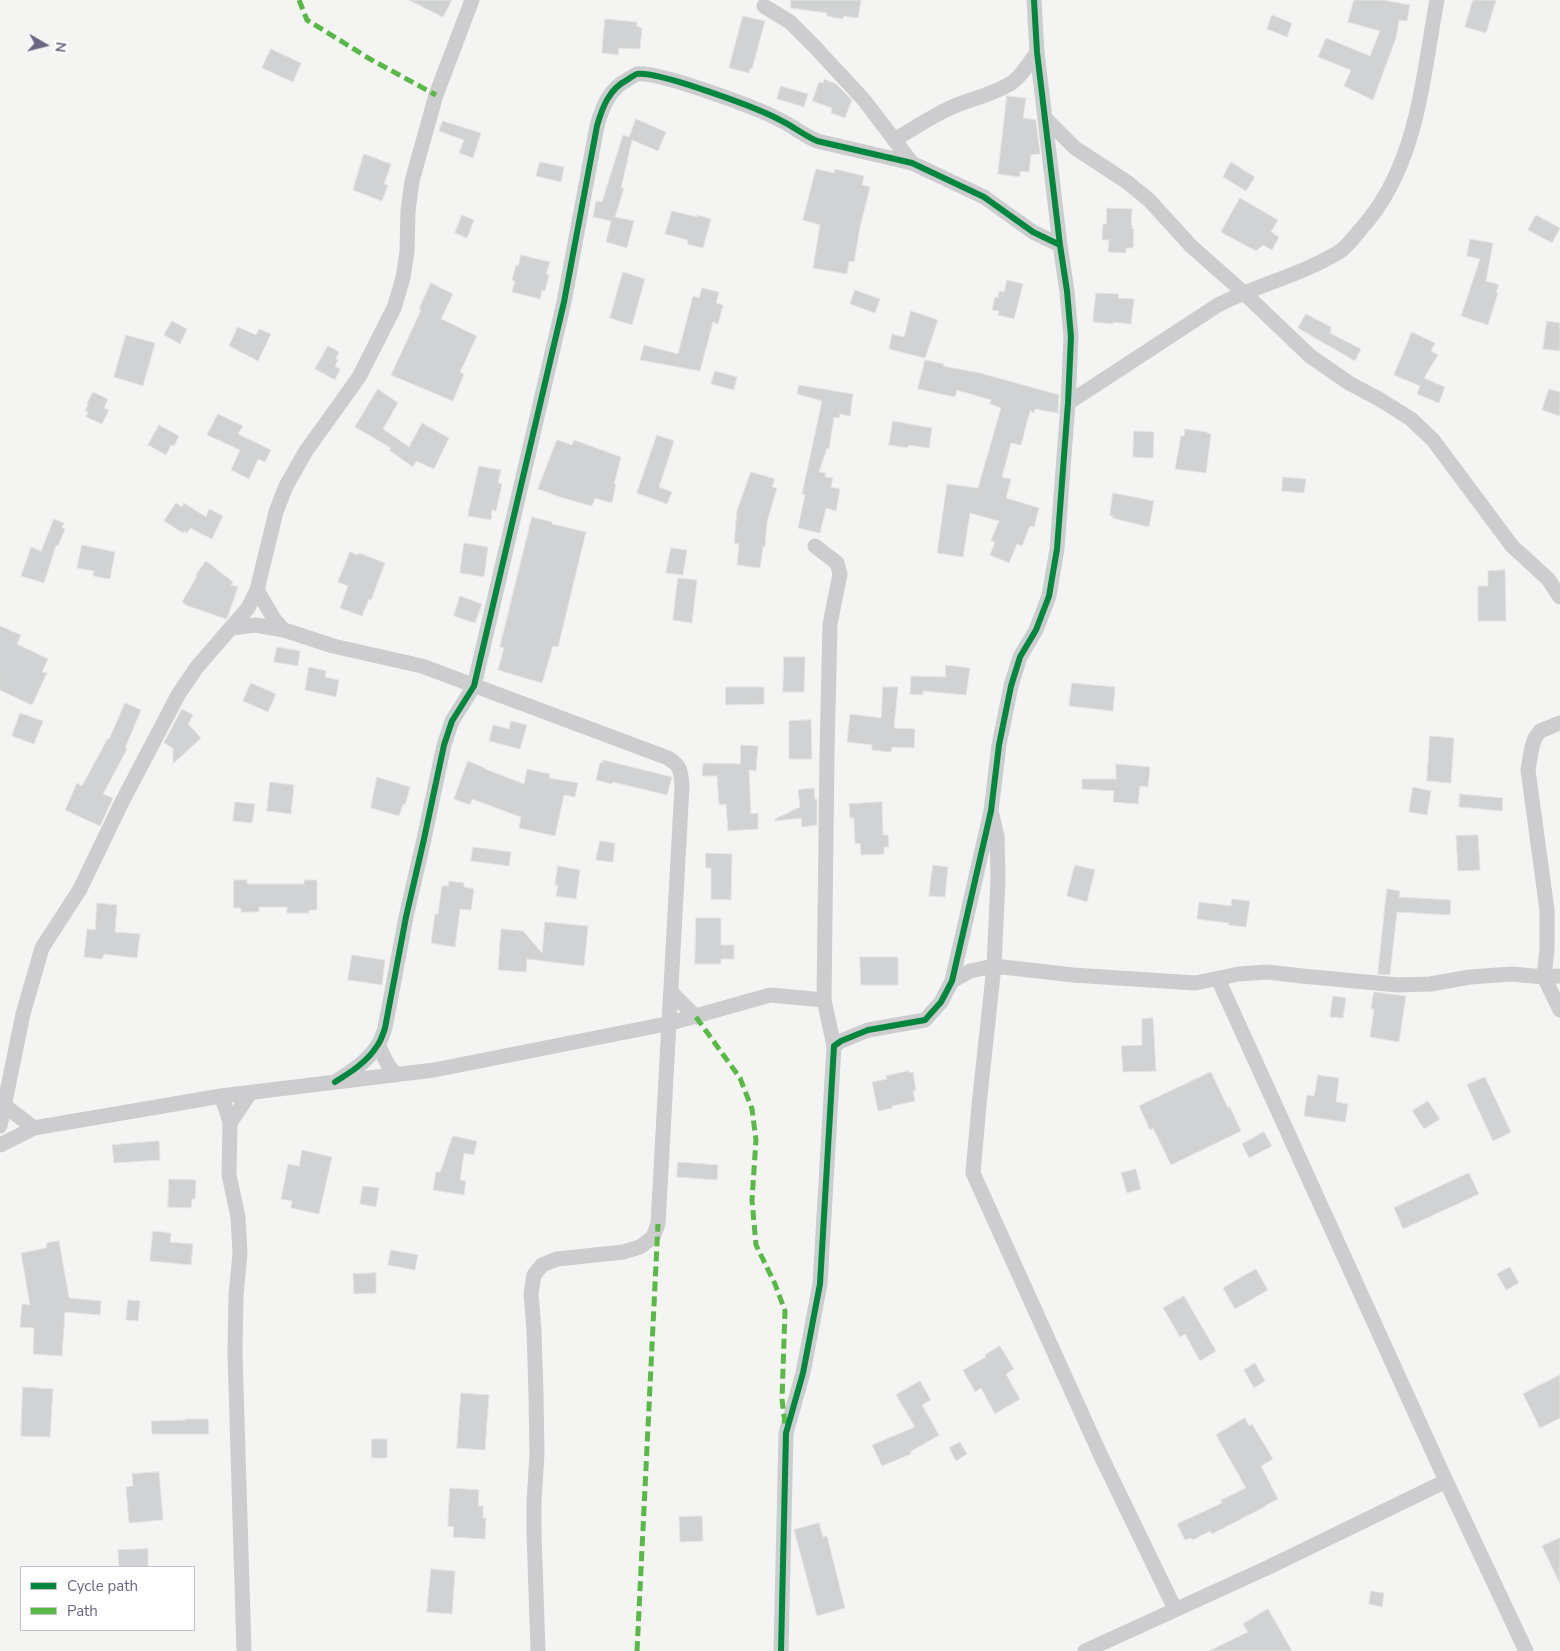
<!DOCTYPE html>
<html>
<head>
<meta charset="utf-8">
<style>
	body { margin:0 }
	#map { position:relative; width:1560px; height:1651px; overflow:hidden; background:#f4f5f3; font-family:"Nunito Sans",sans-serif }
	canvas { display:block }
	.legend { position:absolute; left:20px; top:1566px; width:175px; height:65px; box-sizing:border-box; background:#fff; border:1px solid #c3c1cd; margin:0; padding:6px 9px; list-style:none; font-size:15px; color:#6a6583 }
	.legend li { display:flex; align-items:center; gap:10px; height:25px }
	.legend b { width:25px; border:1px solid #c3c1cd }
	.north { position:absolute; left:20px; top:20px; width:50px; height:50px; -webkit-text-stroke:4px #fff; paint-order:stroke; rotate:98deg; font-size:14px; font-weight:700; line-height:20px; text-align:center; color:#6a6583 }
	.north::after { content:''; display:block; margin:auto; width:18px; height:22px; background:#6a6583; clip-path:polygon(50% 0,100% 100%,50% 72%,0 100%) }
</style>
</head>
<body>
<div id="map">
<canvas width="1560" height="1651"></canvas>
<ul class="legend">
<li><b style="height:6px;background:#00873e"></b>Cycle path</li>
<li><b style="height:6px;background:#58b947"></b>Path</li>
</ul>
<div class="north">N</div>
</div>
<script>
const g = document.querySelector('canvas').getContext('2d');
g.lineJoin = 'round';
function fill(path, color) {
  g.fillStyle = color;
  g.fill(path, 'evenodd');
}
function trace(path, color, width, dash) {
  g.strokeStyle = color;
  g.lineWidth = width;
  g.lineCap = dash ? 'butt' : 'round';
  g.setLineDash(dash || []);
  g.stroke(path);
}
const building = new Path2D(`
	M409 0H452L443 17Z
	M791 0H861L858 18 844 16 843 19 827 16V13L791 8Z
	M1354 0H1383L1410 5 1407 21 1399 20 1396 38 1373 100 1344 86 1351 70 1318 57 1326 38 1370 56 1380 31 1348 22Z
	M1473 0H1496L1486 33 1465 27Z
	M1272 15 1292 23 1287 37 1267 29Z
	M743 16 765 21 752 69 750 68 749 73 729 68Z
	M605 19 637 22 636 26 642 28 640 49 619 48 618 55 602 53Z
	M271 49 301 63 293 82 262 68Z
	M824 79 836 84 852 100 845 118 831 113 832 108 812 101 819 82 823 83Z
	M781 86 808 94 804 107 777 99Z
	M1007 96 1026 98 1023 118 1036 120 1040 154 1031 155 1029 172 1020 171V177L998 174Z
	M636 119 666 132 658 151 632 140 621 188H624L615 217 634 221 627 248 606 242 611 221 593 217 596 201 602 202 623 135 629 137Z
	M443 121 481 133 473 158 459 153 464 140 439 131Z
	M364 154 391 164 384 184 388 185 382 201 353 190Z
	M540 162 564 167 561 182 536 176Z
	M1231 162 1255 177 1246 191 1223 177Z
	M816 169 834 173 835 169 864 176 862 185 870 187 860 227 854 262 849 261 847 274 813 268 820 225 803 220Z
	M1240 198 1278 220 1271 232 1279 237 1272 250 1263 245 1256 251 1221 232Z
	M1107 208 1132 209 1131 225H1132V229H1134L1133 248H1126V253L1108 252 1109 240H1102L1103 224H1106Z
	M672 211 697 217V215L711 219 703 248 687 244 688 240 665 234Z
	M462 215 474 220 467 238 455 233Z
	M1536 215 1560 228 1552 243 1528 230Z
	M1470 239 1493 243 1486 281 1499 285 1496 292 1498 293 1488 325 1461 316 1480 259 1467 256Z
	M521 255 550 262 546 274 549 275 545 291 542 290 540 299 512 292 515 281 512 280 516 265 518 266Z
	M623 272 645 279 632 325 610 318Z
	M1007 280 1023 284 1014 319 998 315 999 311 992 310 995 297 998 298 999 291 1004 292Z
	M431 283 453 294 441 319 477 336 460 372 464 374 453 401 391 375 421 310 419 309Z
	M702 288 719 292 716 303 723 305 718 324 713 322 700 371 640 360 644 345 678 354 693 296 699 298Z
	M855 290 880 299 875 313 850 304Z
	M1096 293 1119 294 1118 298 1134 299 1131 324 1113 322V324L1093 322Z
	M911 311 938 320 925 358 889 349 892 334 904 337Z
	M1306 314 1331 327 1330 333 1361 349 1355 361 1298 328Z
	M172 321 187 329 180 344 164 335Z
	M1547 321 1560 323V351L1543 349Z
	M238 327 256 335 259 329 271 334 258 361 229 346Z
	M1412 332 1435 343 1431 351 1438 355 1424 378 1445 387 1439 403 1417 394 1420 386 1394 375Z
	M126 335 155 343 143 386 114 377Z
	M328 346 339 352 336 358 338 360 335 366 340 369 335 380 315 369Z
	M925 360 944 364 943 366 980 373 1059 395 1058 413 1035 409 1034 413 1030 411 1021 445 1011 443 1002 477 1011 479 1006 498 1039 508 1034 527 1030 526 1022 546 1017 544 1009 563 990 555 995 542 991 540 999 521 970 513 963 557 937 553 947 484 978 488 1001 408 990 404 991 400 957 390 955 397 918 389Z
	M715 371 737 377 734 390 711 384Z
	M799 385 853 394 850 416 840 414 839 418 834 417 829 449 827 448 819 472 826 473 825 477 833 478 831 487 840 489 836 511 826 508 820 533 798 528 805 495 802 494 822 401 797 394Z
	M378 389 398 403 383 429 409 447 422 423 449 438 434 469 416 461 413 467 389 450 391 448 355 427Z
	M1549 389 1560 392V416L1542 410Z
	M93 392 108 399 104 408 109 410 102 424 86 417 88 412 85 411 88 405 87 404Z
	M218 414 243 426 238 434 271 450 265 462 258 459 249 479 231 470 240 450 207 435Z
	M893 421 932 428 929 448 908 445V448L889 445Z
	M159 425 179 436 174 446 171 445 166 455 148 445Z
	M1185 429 1207 432V433L1211 434 1206 473 1175 469 1181 436H1184Z
	M1134 431 1154 432 1153 458 1133 457Z
	M657 435 674 441 659 487 672 492 667 504 637 493Z
	M557 440 572 445 574 440 621 457 614 484H616L612 503 595 498 592 506 563 498 538 489Z
	M479 466 501 470 498 483 502 484 496 511 492 510 491 520 468 516Z
	M751 472 775 479 772 487 777 488 767 522 765 547H763L760 568 737 565 739 544 734 543 737 511Z
	M1283 477 1306 479 1304 493 1282 491Z
	M1113 493 1154 501 1149 527 1112 518 1113 516 1110 515Z
	M176 503 182 507 184 503 206 517 209 509 223 516 212 539 190 528 187 533 184 531 183 533 164 521Z
	M532 517 552 522V524L586 532 558 647 553 646 542 683 498 670 504 648 500 647Z
	M54 519 64 523 62 528 65 529 58 546 56 545 44 583 21 576 31 547 41 551Z
	M464 543 488 547 484 577 460 573Z
	M82 545 115 552 110 579 93 576 94 571 77 568Z
	M671 548 687 550 683 575 666 573Z
	M350 552 358 555 359 553 385 563 371 600 369 599 362 616 340 608 348 586 338 582Z
	M206 561 233 582 231 585 238 587 228 616 226 619 188 606 182 602 197 576 196 575Z
	M1505 570 1506 621H1478V586H1488V571Z
	M678 578 697 580 692 623 673 620Z
	M460 596 482 604 475 623 454 616Z
	M0 626 21 635 17 644 48 659 42 672 47 673 32 705 0 690Z
	M277 647 300 651 298 666 274 662Z
	M784 657H805L804 692H783Z
	M946 665 970 668 966 695 923 691V695L910 694 911 676 945 677Z
	M309 667 326 671 325 677 339 680 336 697 305 690Z
	M251 683 276 694 268 712 243 701Z
	M1072 683 1115 687 1113 711 1069 706Z
	M726 687H764V704L726 705Z
	M883 687H898L894 728 915 729 914 748 892 747 891 752 872 750V745L847 742 850 714 881 718Z
	M125 703 141 710 125 748 127 749 103 794 113 798 100 826 65 810 77 783 82 786 108 738 109 739Z
	M182 709 193 715 188 724 201 738 173 764V748L164 743Z
	M20 713 43 721 34 744 12 736Z
	M811 720 812 759H789V721Z
	M511 721 527 725 520 749 489 741 493 725 509 729Z
	M1430 736 1454 738 1451 783 1427 781Z
	M741 745 758 746 756 771 749 770 751 814 758 813V829L728 831 726 804 719 805 717 776H702L703 763 740 764Z
	M603 760 672 777 667 795 613 782 612 784 596 780 600 762 603 763Z
	M468 761 485 768V769L524 784 527 769 550 774 549 778 578 783 575 797 564 795 555 836 519 828 521 817 472 799 470 805 454 799Z
	M1116 764 1150 767 1148 787 1140 786 1138 804 1113 802 1114 791 1082 789V779H1116Z
	M377 777 410 787 405 805 403 804 399 816 371 808Z
	M270 782 294 785 291 814 267 811Z
	M1413 787 1431 791 1427 815 1409 812Z
	M814 788 815 799H817V825L802 827 801 818 775 821V819L800 807 798 790Z
	M1460 794 1503 798 1502 811 1459 807Z
	M235 802 255 804 252 823 233 821Z
	M882 802 883 835H888L889 847H884V854L861 855 860 843 855 844 854 818H850L849 804Z
	M1478 835 1480 870 1458 871 1456 836Z
	M600 841 615 843 613 862 596 860Z
	M473 847 511 852 509 866 471 861Z
	M706 853 732 854 731 900 711 899V868H706Z
	M933 865 948 867 945 897 929 896Z
	M1075 865 1095 870 1087 902 1067 896Z
	M558 866 580 870 576 899 556 896 558 885H555Z
	M234 880H247V884H304V880H317V910H309V913H287V907H259V912H241V908H234Z
	M449 881 464 883V887L474 889 471 910 460 909 455 947 431 943 435 914H438L442 886H448Z
	M1387 889 1400 891 1399 897 1451 900 1450 915 1397 912 1390 975 1378 974Z
	M1232 899 1250 901 1246 927 1228 925 1229 923 1197 919 1199 902 1231 906Z
	M97 903 117 905 115 932 140 934 137 958 104 954 102 959 84 957 87 929 95 930Z
	M696 918H721V945H734V959H721V964H695Z
	M545 922 588 926 584 966 527 959 526 972 498 970 501 929 523 931 542 953Z
	M352 955 385 960 382 985 348 980Z
	M860 957H898V985H861Z
	M1374 992 1406 996 1399 1042 1370 1037 1374 1009H1371Z
	M1333 996 1346 998 1343 1018 1330 1017Z
	M1153 1018 1156 1071 1123 1072 1121 1046 1142 1045V1019Z
	M909 1071V1073L913 1072 916 1091H913L915 1101 892 1106V1108L878 1111 872 1082 887 1079 886 1076Z
	M1211 1072 1228 1108 1230 1107 1241 1131 1171 1165 1153 1128 1150 1130 1139 1106Z
	M1318 1075 1339 1078 1336 1102 1348 1104 1345 1122 1304 1116 1307 1095 1314 1096Z
	M1485 1077 1511 1132 1493 1141 1467 1085Z
	M1428 1101 1440 1119 1424 1129 1412 1111Z
	M1264 1132 1272 1146 1249 1158 1242 1144Z
	M453 1136 477 1141 474 1155 464 1153 460 1180 466 1181 464 1195 433 1190 436 1172H440Z
	M159 1141 160 1160 114 1163 112 1145Z
	M302 1150 332 1157 319 1214 291 1208 292 1201 281 1199 288 1164 299 1166Z
	M678 1162 718 1165 717 1180 677 1177Z
	M1136 1169 1141 1189 1127 1193 1121 1173Z
	M1469 1173 1479 1194 1403 1229 1394 1208Z
	M169 1179 196 1180 195 1199H192L191 1208 168 1207Z
	M363 1186 379 1188 376 1207 360 1204Z
	M153 1231 171 1233 170 1242 193 1244 191 1265 150 1261Z
	M59 1241 69 1298 101 1301 100 1315 65 1312 62 1356 33 1354 34 1328 20 1327 22 1304 30 1305 21 1253 46 1248 47 1243Z
	M391 1250 418 1255 415 1270 388 1265Z
	M1510 1267 1519 1283 1506 1290 1497 1274Z
	M1256 1269 1268 1290 1235 1309 1223 1288Z
	M376 1273V1293L354 1294 353 1274Z
	M1184 1296 1216 1351 1200 1361 1185 1334 1180 1337 1163 1308Z
	M128 1300 140 1301 138 1321 126 1320Z
	M1000 1346 1014 1369 1006 1374 1020 1399 995 1414 981 1388 975 1392 963 1370 986 1357 985 1355Z
	M1255 1363 1265 1381 1254 1388 1244 1370Z
	M1560 1375V1418L1540 1428 1523 1394Z
	M920 1381 931 1400 922 1405 939 1435 910 1452 911 1454 882 1466 872 1445 915 1427 896 1395Z
	M23 1387 53 1389 50 1437 21 1436Z
	M461 1393 489 1395 485 1450 457 1448Z
	M1245 1418 1249 1426 1252 1424 1273 1459 1261 1466 1278 1499 1266 1505V1506L1212 1534 1210 1531 1193 1540 1191 1538 1185 1540 1177 1524 1222 1503 1221 1500 1246 1488 1216 1435Z
	M187 1419H208L209 1434H152L151 1421 187 1420Z
	M372 1439H387V1458H372Z
	M960 1442 967 1454 956 1461 949 1448Z
	M159 1472 163 1520 129 1523 126 1487 133 1486 132 1474Z
	M450 1488 479 1490 478 1506H483V1518H486L485 1539 453 1537 454 1527 448 1526Z
	M702 1516 703 1541 680 1542 679 1517Z
	M819 1523 823 1537 827 1536 845 1608 817 1616 794 1530Z
	M1560 1538V1584L1542 1546Z
	M148 1549V1567H119L118 1550Z
	M431 1569 455 1571 452 1614 427 1612Z
	M1371 1591 1384 1593 1382 1607 1369 1604Z
	M1268 1609 1292 1651H1209L1248 1632 1243 1624Z`);
fill(building, '#d1d2d3');
trace(building, '#e4e4e3', 1);
trace(new Path2D(`
	M764 6 790 22 814 46 864 100 912 163
	M1046 119 1075 148 1127 182 1149 200 1191 246 1243 292 1310 356 1349 383 1379 399 1411 419 1433 440 1512 546 1548 579 1560 597
	M894 140C913 129 932 116 952 107 971 99 995 94 1013 82 1023 74 1030 62 1037 52
	M1068 403 1218 305C1257 285 1301 275 1339 252 1347 247 1354 237 1360 230 1418 167 1422 79 1437 0
	M815 546 837 563 840 574 830 624 827 754 824 1000
	M257 590 274 619 284 630
	M231 628 256 625 284 630 333 646 422 666 668 758C681 766 681 772 682 786L658 1224 653 1237 640 1247 623 1252 557 1259 542 1265 534 1275 531 1293 534 1331 536 1395 537 1454 534 1502V1533L538 1651
	M1560 723 1540 731 1535 738 1532 747 1528 770 1547 910V950L1544 977 1560 1010
	M992 815 997 836 998 879 994 966 979 1105 973 1173 1100 1454 1175 1609
	M1218 979 1446 1481 1526 1651
	M952 981 970 971 994 966 1073 975 1195 983 1239 974 1267 972 1302 976 1398 985 1430 984 1470 977 1512 974 1544 977 1560 976
	M672 993 696 1017
	M378 1045 388 1065 396 1075
	M335 1082C351 1072 367 1062 377 1046 381 1041 383 1034 385 1028L406 917 424 839 444 745 452 721 474 686 564 302 597 126C602 108 609 89 627 80 630 78 634 75 637 74 658 71 758 108 780 120 793 126 803 135 817 141L912 163 984 197 1033 232 1060 245
	M221 1096 227 1112 230 1123 229 1175 238 1217 240 1254 236 1295 235 1353 244 1651
	M4 1105 34 1128
	M230 1123 250 1093
	M0 1126 23 1014 42 948 80 889 122 802 178 695 197 667 248 608 257 590 276 512 286 486 306 451 359 377 394 308 403 278 407 251 408 211 412 181 436 95 472 0
	M0 1145 34 1128 221 1096 434 1070 671 1023 770 995 824 1000 834 1046
	M781 1651 786 1433 803 1373 820 1284 834 1046 841 1041 868 1030 925 1020 941 1002 952 981 991 811 999 745 1011 686 1020 657 1036 630 1049 596 1057 549 1068 403 1071 337 1067 291 1060 245 1037 52 1034 0
	M1085 1651 1269 1567 1446 1481`), '#cdccce', 15);
trace(new Path2D(`
	M299 0 307 20 370 59 436 95
	M696 1017 740 1078 752 1109 756 1140 752 1200 756 1245 775 1284 785 1311 782 1399 785 1424
	M637 1651 658 1224`), '#58b947', 5, [10, 5]);
trace(new Path2D(`
	M335 1082C351 1072 367 1062 377 1046 381 1041 383 1034 385 1028L406 917 424 839 444 745 452 721 474 686 564 302 597 126C602 108 609 89 627 80 630 78 634 75 637 74 658 71 758 108 780 120 793 126 803 135 817 141L912 163 984 197 1033 232 1060 245
	M781 1651 786 1433 803 1373 820 1284 834 1046 841 1041 868 1030 925 1020 941 1002 952 981 991 811 999 745 1011 686 1020 657 1036 630 1049 596 1057 549 1068 403 1071 337 1067 291 1060 245 1037 52 1034 0`), '#00873e', 6);
</script>
</body>
</html>
